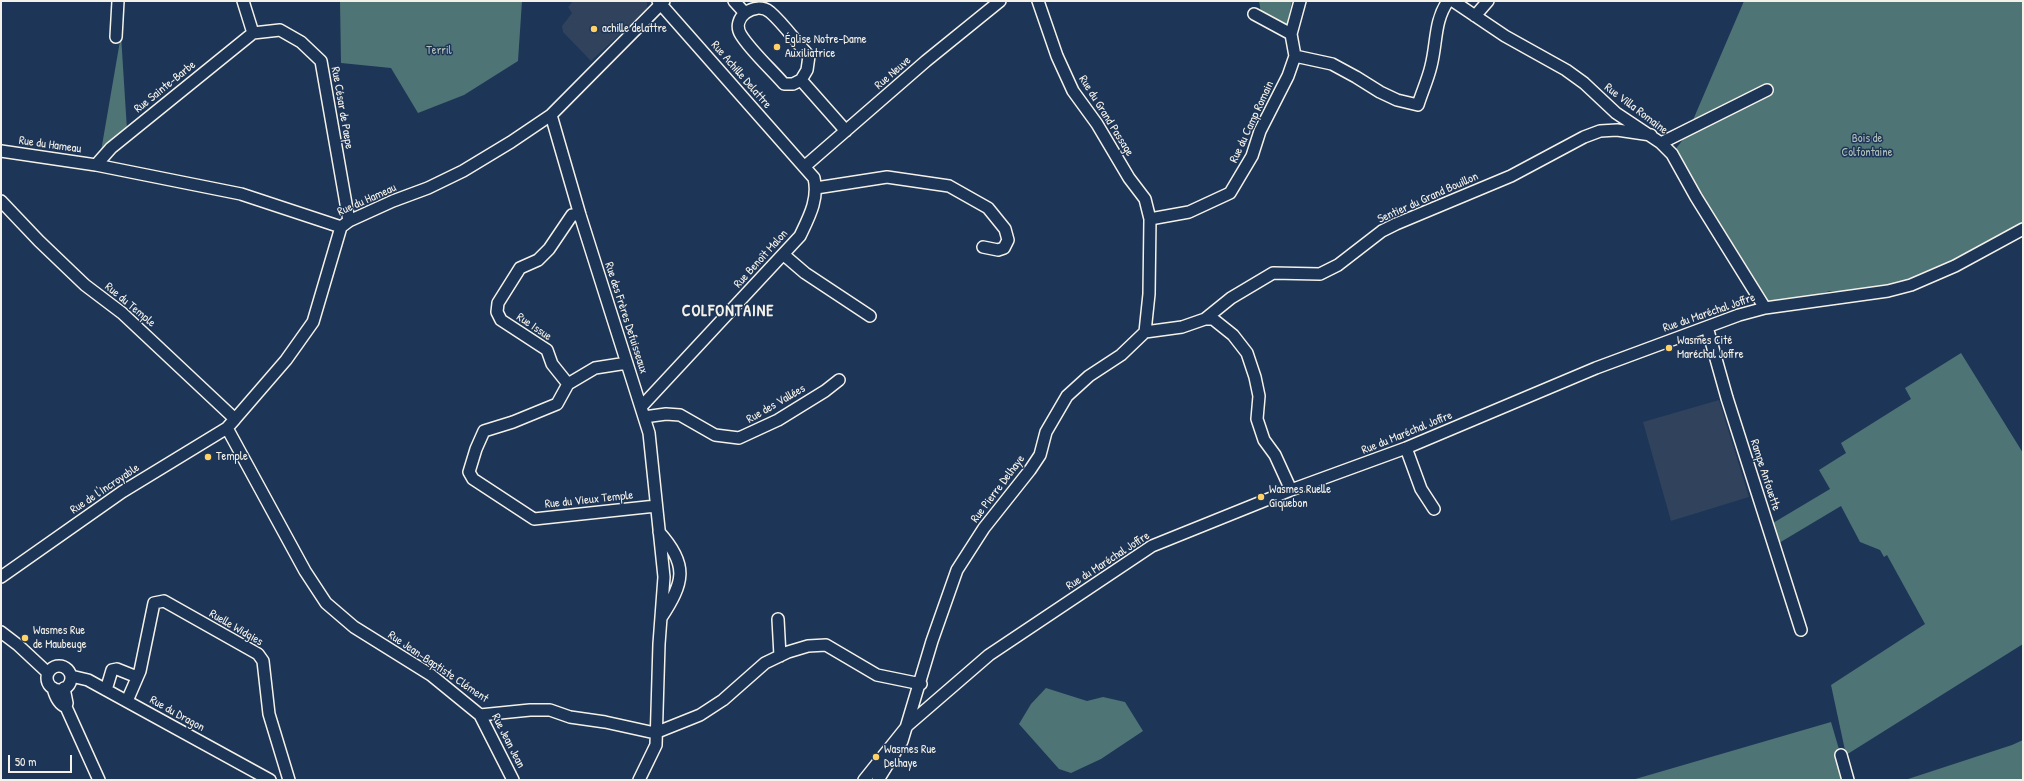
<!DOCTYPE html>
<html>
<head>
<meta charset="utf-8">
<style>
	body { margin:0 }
	#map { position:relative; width:2024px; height:781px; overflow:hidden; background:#1d3557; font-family:"Patrick Hand",sans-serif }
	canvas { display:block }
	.frame { position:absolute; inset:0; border:2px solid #f4f1e8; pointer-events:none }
	.scale { position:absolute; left:8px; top:755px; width:64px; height:18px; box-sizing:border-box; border:2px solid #f4f1e8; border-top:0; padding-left:5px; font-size:12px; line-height:14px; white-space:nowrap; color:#f4f1e8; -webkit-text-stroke:3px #1d3557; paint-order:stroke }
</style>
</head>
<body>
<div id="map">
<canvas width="2024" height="781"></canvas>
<div class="frame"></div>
<div class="scale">50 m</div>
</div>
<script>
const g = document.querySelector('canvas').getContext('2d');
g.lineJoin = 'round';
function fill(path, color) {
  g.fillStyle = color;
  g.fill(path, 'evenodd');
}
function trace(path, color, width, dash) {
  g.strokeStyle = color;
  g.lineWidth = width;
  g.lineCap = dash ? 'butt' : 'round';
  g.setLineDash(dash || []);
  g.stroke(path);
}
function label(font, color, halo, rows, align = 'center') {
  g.font = font + ' "Patrick Hand",sans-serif';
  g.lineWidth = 3;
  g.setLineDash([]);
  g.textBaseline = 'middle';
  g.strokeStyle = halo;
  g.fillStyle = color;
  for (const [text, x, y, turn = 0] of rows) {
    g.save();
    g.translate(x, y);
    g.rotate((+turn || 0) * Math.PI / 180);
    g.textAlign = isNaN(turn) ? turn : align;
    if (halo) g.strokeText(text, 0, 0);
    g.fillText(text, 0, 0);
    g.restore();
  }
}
fill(new Path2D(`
	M573 1H647V9L591 61 563 32 562 26 572 13 568 7Z
	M1719 400 1749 497 1671 521 1643 422Z`), '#30425c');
fill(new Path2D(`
	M340 1H522L518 61 464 95 418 113 391 68 341 63Z
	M1259 1H1292L1288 20 1292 22 1287 25 1261 13Z
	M1744 1H2023V229L1888 291H1830L1765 308 1672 154 1687 134Z
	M121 35 127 130 100 157Z
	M1961 353 2023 453V644L1846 755 1831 685 1925 624 1887 555 1884 557 1880 550 1860 542 1841 506 1774 546 1768 526 1830 489 1819 470 1846 453 1841 443 1911 399 1905 388Z
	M1046 688 1087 701 1103 697 1125 702 1143 731 1101 759 1071 773 1059 769 1019 724 1031 704Z
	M1831 722 1848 780H1632Z
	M2023 740V780L1908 779 2012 745Z`), '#4e7476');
const minor = new Path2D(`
	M243 1 253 33 280 30 301 42 321 61 349 221
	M734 1 744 12
	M1453 1 1505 36 1566 70 1584 83 1616 113 1661 143 1672 154 1696 197 1765 308
	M1254 14 1291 34
	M1475 16 1488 1
	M116 37 118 1
	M1295 56 1332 64 1356 77 1380 92 1397 100 1418 105C1422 92 1428 79 1431 66 1437 43 1434 21 1448 1
	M801 80 807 70 809 56C796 42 784 24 770 12 755 0 730 18 741 35 751 51 771 69 784 84H793L801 80 846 131
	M551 115 580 215 649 433 664 577 659 644 656 745 639 780
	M1661 143 1767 90
	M1 151 96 165 241 194 341 227 349 221 393 201 428 188 463 171 511 142 551 115 664 1
	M96 165 111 148 253 33
	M804 167 926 61 1000 1
	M816 188 887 177 949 186 988 208 1005 229 1008 240 1004 248 998 250 983 247
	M1 201 39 241 85 285 122 313 235 419 227 428 122 492 1 577
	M580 215H572L549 249 538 260 520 268 498 303 497 312 501 320 547 350 552 364 568 384 595 368 627 363
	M1150 219 1189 212 1230 193 1252 156 1260 131 1288 76 1295 56 1291 34 1300 1
	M784 255 805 273 870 316
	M1205 319 1231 298 1273 273 1320 274 1338 265 1382 231 1396 224 1511 176 1584 137 1600 131 1617 130 1651 135
	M1707 327 1727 398 1801 630
	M1145 332 1182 327 1205 319H1213L1233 335 1247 353 1255 377 1259 396 1257 419 1264 440 1275 455 1291 490
	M568 384 557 404 513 422 484 431 476 449 469 472 473 479 534 519 656 506
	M641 407 800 236C809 217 819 199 814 178L658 1
	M644 417 666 414 680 415 715 435 739 438 778 420 825 391 839 380
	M235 419 286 360 313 322 341 227
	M227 428 305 571 326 603 354 627 431 675 480 715 513 780
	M1406 448 1421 489 1434 509
	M659 532C689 565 684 583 661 618
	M778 619 780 656
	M1 632 18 645 48 673
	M47 678a12 12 0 1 1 24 0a12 12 0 1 1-24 0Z
	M71 676 88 680 270 780
	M53 688C55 696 58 704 66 707
	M64 688 67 703 66 707 99 780
	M106 690 112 670 117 669 137 677
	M127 701 140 671 154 603 164 601 258 654 263 661 269 714 289 780
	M480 715 530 710H550L570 717 605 722 655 733 700 715 723 700 765 663 788 652 808 646 826 645 877 675 921 684
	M1841 755 1848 780
	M864 780 908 725 989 655 1152 546 1291 490 1406 448 1596 368 1739 315 1765 308 1888 291 1911 285 1955 266 2023 229
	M878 780 902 741 932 641 957 570 984 528 1030 470 1040 455 1046 432 1067 396 1089 376 1121 355 1145 332 1149 294 1150 219 1145 199 1129 178 1097 124 1073 91 1057 56 1038 1`);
trace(minor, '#f4f1e8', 14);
trace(minor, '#1d3557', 11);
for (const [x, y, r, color] of [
	[594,29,4,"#ffd166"],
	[777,47,4,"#ffd166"],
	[1669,348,4,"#ffd166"],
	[208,457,4,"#ffd166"],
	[1261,497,4,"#ffd166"],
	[25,638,4,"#ffd166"],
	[876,757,4,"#ffd166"]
]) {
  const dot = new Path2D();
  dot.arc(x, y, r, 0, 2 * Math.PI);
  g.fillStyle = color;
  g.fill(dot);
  trace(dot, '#1d3557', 1.5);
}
label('12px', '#f4f1e8', '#1d3557', [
	["achille delattre",602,29],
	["Église Notre-Dame",785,40],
	["Auxiliatrice",785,54],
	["Wasmes Cité",1677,341],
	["Maréchal Joffre",1677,355],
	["Temple",216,457],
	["Wasmes Ruelle",1269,490],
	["Giquebon",1269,504],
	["Wasmes Rue",33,631],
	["de Maubeuge",33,645],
	["Wasmes Rue",884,750],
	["Delhaye",884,764]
], 'left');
label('12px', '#b2bfba', '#1d3557', [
	["Terril",439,51],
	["Bois de",1867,139],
	["Colfontaine",1867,153]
]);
label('12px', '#f4f1e8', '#1d3557', [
	["Rue Neuve",893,73,-41],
	["Rue Achille Delattre",741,75,49],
	["Rue Sainte-Barbe",165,87,-39],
	["Rue César de Paepe",342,108,80],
	["Rue Villa Romaine",1636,109,37],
	["Rue du Grand Passage",1106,116,58],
	["Rue du Camp Romain",1252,122,-65],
	["Rue du Hameau",50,145,8],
	["Sentier du Grand Bouillon",1428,198,-24],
	["Rue du Hameau",367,200,-24],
	["Rue Benoît Malon",761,259,-48],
	["Rue du Temple",130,305,40],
	["Rue du Maréchal Joffre",1709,313,-19],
	["Rue des Frères Defuisseaux",626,318,72],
	["Rue Issue",534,327,34],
	["Rue des Vallées",776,404,-30],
	["Rue du Maréchal Joffre",1407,433,-22],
	["Rampe Anfouette",1765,475,72],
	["Rue de l'Incroyable",105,489,-34],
	["Rue Pierre Delhaye",998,489,-53],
	["Rue du Vieux Temple",589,500,-6],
	["Rue du Maréchal Joffre",1108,561,-33],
	["Ruelle Widgies",236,628,30],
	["Rue Jean-Baptiste Clément",438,667,34],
	["Rue du Dragon",177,714,29],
	["Rue Jean Jean",508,741,63]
]);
g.letterSpacing = '1px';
label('bold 16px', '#f4f1e8', '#1d3557', [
	["COLFONTAINE",728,312]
]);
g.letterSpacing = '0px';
</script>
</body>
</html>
